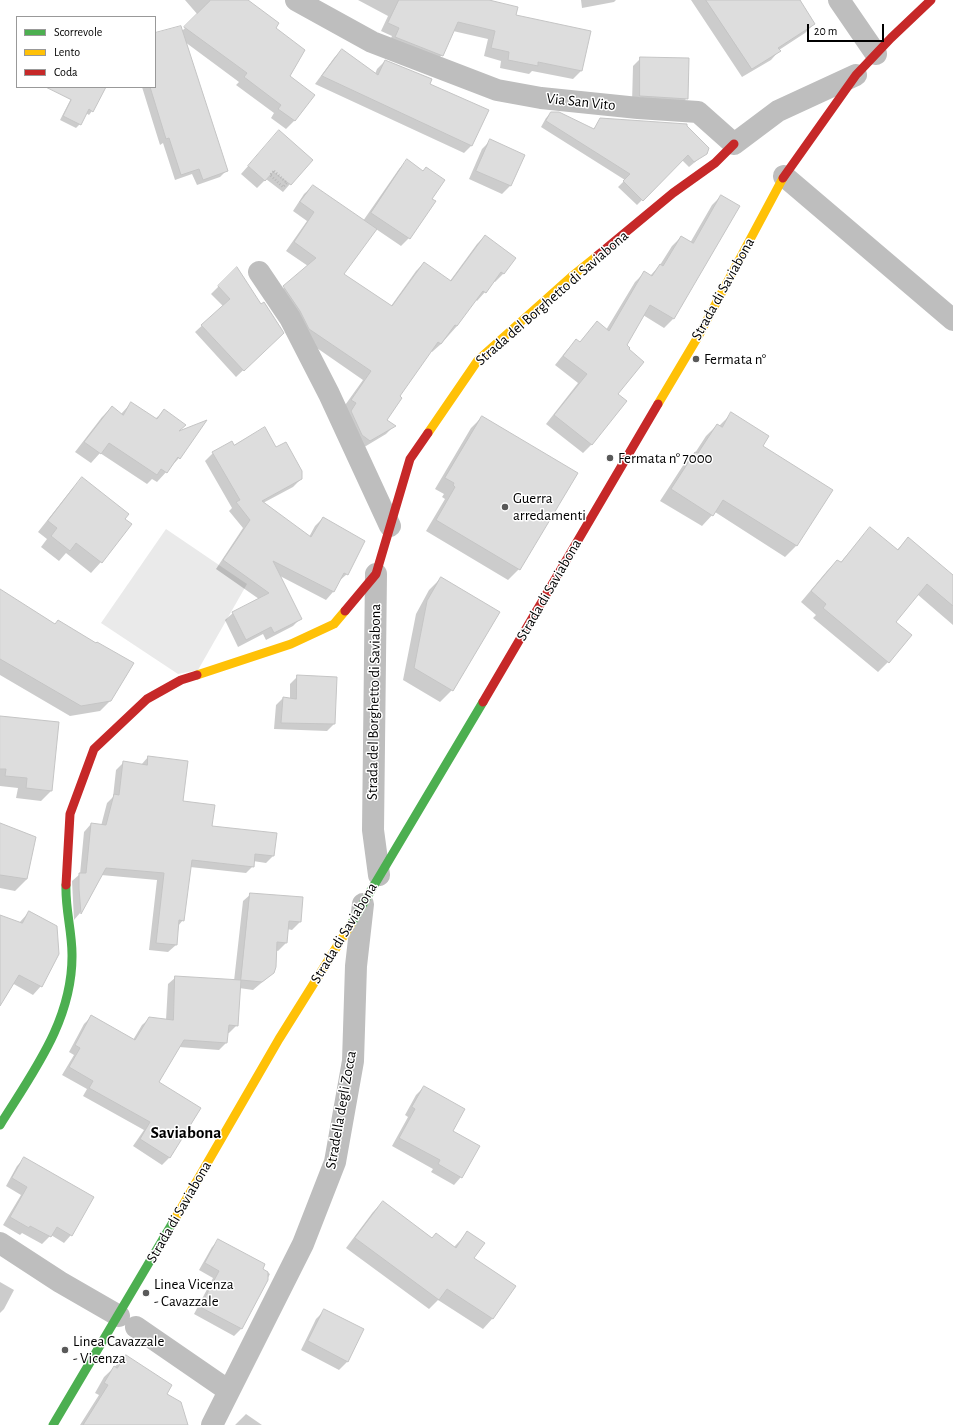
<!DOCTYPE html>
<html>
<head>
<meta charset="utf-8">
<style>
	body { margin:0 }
	#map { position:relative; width:953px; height:1425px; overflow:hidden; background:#fff; font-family:"Alegreya Sans",sans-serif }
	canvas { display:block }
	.legend { position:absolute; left:16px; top:16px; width:140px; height:72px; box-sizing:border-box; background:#fff; border:1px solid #999; margin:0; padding:5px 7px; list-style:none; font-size:12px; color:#000 }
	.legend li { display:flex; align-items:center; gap:8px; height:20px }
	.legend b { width:20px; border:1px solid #999 }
	.scale { position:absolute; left:807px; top:24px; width:77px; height:18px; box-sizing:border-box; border:2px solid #000; border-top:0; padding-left:5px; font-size:12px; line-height:14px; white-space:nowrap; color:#000; -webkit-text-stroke:3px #fff; paint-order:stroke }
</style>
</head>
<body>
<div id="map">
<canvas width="953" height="1425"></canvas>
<ul class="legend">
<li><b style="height:5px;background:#4caf50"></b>Scorrevole</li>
<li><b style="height:5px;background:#ffc107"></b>Lento</li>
<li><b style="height:5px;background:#c62828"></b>Coda</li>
</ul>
<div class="scale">20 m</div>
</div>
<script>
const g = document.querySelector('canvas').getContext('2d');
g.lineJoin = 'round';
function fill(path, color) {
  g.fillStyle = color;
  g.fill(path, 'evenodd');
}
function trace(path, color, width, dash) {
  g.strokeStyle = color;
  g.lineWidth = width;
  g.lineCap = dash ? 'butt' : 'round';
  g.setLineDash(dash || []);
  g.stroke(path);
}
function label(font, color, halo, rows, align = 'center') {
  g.font = font + ' "Alegreya Sans",sans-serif';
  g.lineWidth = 3;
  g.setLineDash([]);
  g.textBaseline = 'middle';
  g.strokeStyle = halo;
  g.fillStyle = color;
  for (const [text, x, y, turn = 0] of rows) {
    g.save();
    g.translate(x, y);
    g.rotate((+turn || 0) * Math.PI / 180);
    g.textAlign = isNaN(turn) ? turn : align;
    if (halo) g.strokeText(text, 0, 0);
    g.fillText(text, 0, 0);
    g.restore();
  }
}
fill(new Path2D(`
	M166 529 247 584 198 670 178 674 101 623Z`), '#eaeaea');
fill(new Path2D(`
	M185 0H247L274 29 288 77 314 95 294 121 286 129 271 118 274 113 236 85 239 82 185 42 226 171 220 177 197 185 192 174 175 180 163 143 160 145 142 87H155V34L182 31 198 15Z
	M358 0H446L581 71 573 79 532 71 529 74 500 68 501 61 484 56 488 39 453 31 442 55 434 63 387 46 392 36 381 31 388 16Z
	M581 0H616L614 2 582 8Z
	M691 0H799L814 24 805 33 779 50V51L771 60 742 77Z
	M342 50 375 74 377 69 385 61 428 84 472 145 464 153 315 84 334 58Z
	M641 58 687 98 679 106 632 103 633 66Z
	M77 87H105L92 111 89 115 86 113 80 124 76 128 60 120Z
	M551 113 593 130 601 119 686 127 706 153 689 167 682 160 637 205 618 187 625 180 541 127 546 118Z
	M272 139 311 160 283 192 266 179 257 188 241 174Z
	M490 141 524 155 510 186 502 194 469 179 482 149Z
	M407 161 422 172 426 168 431 199 434 201 409 238 401 246 376 229 343 274 391 306 416 271 424 263 450 281 477 244 485 236 515 258 503 274 495 282 493 281 485 292 477 301 475 299 457 326 441 344 432 352 431 351 398 397 385 420 394 426 386 434 361 449 343 408 363 380 301 337 276 295 308 266 286 251 307 221 293 211 304 194 313 186 363 221 399 169Z
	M721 196 738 207 673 319 664 328 643 315 625 345 617 394 592 444 583 453 546 424 578 383 555 365 567 350 576 341 579 343 597 323 606 330 635 282 644 273 650 276 660 265 672 246 681 237 690 243 712 205Z
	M236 269 275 340 236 377 195 332 223 306 211 294Z
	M131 403 155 419 164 411 176 434 179 458 157 482 152 479 147 484 100 453 91 463 75 452 102 417 112 407 121 414Z
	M731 414 761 446 831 490 796 546 785 557 715 512 702 526 660 501 684 464 695 453 706 436 717 425 719 426Z
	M482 417 519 569 508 580 426 531 445 499 442 497 444 494 435 489 471 428Z
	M234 446 276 448 301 479 293 487 263 503 309 537 315 526 323 518 347 574 338 582 333 592 326 600 280 576 301 618 293 626 266 640 263 634 238 647 225 620 233 613 259 599 216 569 243 528 229 511 232 508 205 461 213 453Z
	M82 479 101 562 91 573 66 553 59 561 41 547 47 539 38 532 72 489Z
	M870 528 897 550 908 538 953 576V625L917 594 895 622 888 662 878 672 813 618 816 615 801 602 827 571 837 561 840 563Z
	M441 578 452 690 440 702 403 680 416 614 429 590Z
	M0 590 54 625 58 621 110 701 100 711 70 716 0 675Z
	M298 676 334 724 327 731 274 729 276 705 283 698 290 699V684Z
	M0 717 51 791 41 801 16 798 18 788 0 786Z
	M148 757 182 802 211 827 273 856 266 863 253 861V866L246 873 190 867 183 920 178 926 176 945 168 952 149 950 157 880 101 875 80 913 74 920 72 881 80 874 84 832 91 824 101 826 107 803 113 797 116 770 124 762 141 765Z
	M0 824 27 879 15 891 0 888Z
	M251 894 300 922 292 930 287 929 286 943 278 951 275 950 273 973 253 990 239 988 237 1025 229 1033H227L226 1043 219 1050 179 1047 158 1083 170 1157 162 1165 133 1146 144 1130 83 1096 87 1089 62 1075 74 1055 69 1052 84 1024 92 1016 133 1040 142 1025 150 1018 166 1020 168 984 176 977 234 981 243 901Z
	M29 912 41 986 33 995 12 983 0 1004V916L19 923Z
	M424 1087 452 1132 461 1177 454 1185 431 1172 433 1169 392 1146 408 1117 405 1115 416 1095Z
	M25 1158 71 1235 64 1243 51 1235 42 1244 22 1233 20 1235 3 1225 21 1195 6 1186 17 1166Z
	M383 1202 432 1238 454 1247 468 1232 473 1258 514 1286 492 1319 483 1329 438 1300 429 1309 346 1248 373 1212Z
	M219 1240 270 1274 241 1329 234 1336 194 1314 213 1278 199 1270 212 1247Z
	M0 1282 14 1290 4 1309 0 1313Z
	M324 1311 363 1330 347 1362 339 1370 301 1350 316 1319Z
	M126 1356 165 1395 184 1425H80L99 1395 95 1393 104 1377Z
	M246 1414 262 1425H235Z`), '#0003');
const building = new Path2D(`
	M211 0H248L279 23 276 28 305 50 290 76 315 95 295 121 278 109 281 105 244 77 247 73 184 27Z
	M399 0H489L518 7 516 15 591 31 582 71 538 62V66L508 60 509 52 491 48 495 31 458 22 443 56 395 37 399 28 388 23Z
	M706 0H800L815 24 778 48 781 51 752 69Z
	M181 26 228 171 203 180 199 169 181 175 169 138 166 139 150 87H155V33Z
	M342 49 378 75 385 60 432 79 430 84 489 110 472 146 322 76Z
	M640 57 689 58 688 99 640 96Z
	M46 87H106L93 112 89 109 81 125 63 116 71 100Z
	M551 112H559L594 129 600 118 687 124V126L709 148 707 154 694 162 688 155 643 201 623 181 630 174 546 121Z
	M279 130 313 160 291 185 273 172 265 181 248 166Z
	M490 139 525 155 511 186 476 171Z
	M407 159 423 171 426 167 445 180 432 199 436 201 410 239 371 213Z
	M313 185 377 229 344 274 392 306 424 262 451 281 485 235 516 258 504 274 501 272 486 293 483 291 457 326 455 325 441 344 438 342 400 396 402 398 387 420 396 426 370 441 362 435 351 411 356 403 351 400 371 371 309 329 300 311 283 286 316 258 294 242 314 212 300 202Z
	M721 195 740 206 674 319 650 305 627 345 630 348 629 349 644 362 618 394 627 401 592 445 554 415 587 374 563 356 576 339 580 342 597 321 609 331 644 271 652 276 660 264 663 266 681 236 693 243Z
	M237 267 261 304 264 302 284 333 244 371 201 325 230 299 218 286Z
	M131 402 157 419 164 409 186 425 179 431 207 420 180 459 178 457 167 473 161 469 157 475 109 443 101 454 84 442 112 406 123 415Z
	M731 412 769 436 763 446 833 490 797 546 723 500 713 516 671 489 695 452 698 453 717 424 722 427Z
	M482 416 578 473 520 570 436 520 455 487 453 485 454 483 445 478Z
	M265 427 276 447 286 442 302 471V479L262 501 311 537 323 517 365 541 348 575 344 573 334 592 273 561 302 619 274 633 271 627 246 640 232 612 269 593 223 560 250 520 236 502 240 500 212 452 232 441 234 445Z
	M82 477 129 514 125 519 132 524 102 563 76 543 70 551 51 536 57 528 48 521Z
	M870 527 898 550 908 537 953 575V606L927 584 896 622 912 635 889 663 823 608 826 604 811 591 837 560 841 562Z
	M441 577 500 612 453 691 414 668 427 601Z
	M0 589 55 624 58 620 96 643 97 642 134 663 111 701 81 706 0 659Z
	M297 675 337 677 335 724 281 723 283 697 296 699Z
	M0 716 59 722 52 791 26 788 27 778 5 776 6 769H0Z
	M148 756 188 761 183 801 215 805 212 826 277 833 274 856 255 854 254 867 192 860 184 921 179 920 177 945 156 943 164 873 106 868 81 914 79 889V873H86L91 823 106 825 114 794 119 795 123 761 147 765Z
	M0 823 36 837 27 879 0 875Z
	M250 893 303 897 301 922 289 921 287 943 277 942 276 967 274 973 262 982 241 980Z
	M29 911 57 926 59 954 42 987 19 975 0 1006V915L22 923Z
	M175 976 241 980 238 1026 229 1025 227 1043 184 1040 159 1082 201 1108 170 1158 140 1139 150 1122 89 1088 93 1081 69 1067 80 1048 75 1045 91 1015 135 1040 149 1017 173 1020Z
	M424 1086 465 1109 453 1131 480 1146 462 1178 438 1164 440 1160 399 1138 415 1109 412 1107Z
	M24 1157 94 1197 72 1236 57 1227 51 1237 30 1226 29 1228 10 1217 27 1187 12 1178Z
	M383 1201 432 1238 436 1233 456 1248 467 1231 485 1243 474 1258 516 1286 493 1319 447 1289 439 1300 355 1238Z
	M218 1239 265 1264 263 1269 268 1272V1280L242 1329 200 1307 219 1271 205 1263Z
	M324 1309 364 1329 348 1362 308 1341Z
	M126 1355 172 1385 167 1394 181 1402 188 1425H83L108 1385 104 1383 114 1366 117 1368Z`);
fill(building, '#ddd');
trace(building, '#c5c5c5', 1);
trace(new Path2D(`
	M274 171 287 183 283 187 270 175Z`), '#b8b8b8', 2.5, [1, 2]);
trace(new Path2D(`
	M296 0 372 42 497 90 541 98 638 108 698 112 734 144 778 111 856 75
	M839 0 876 54
	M784 176 953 320
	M259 272 290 318 329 394 390 526
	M376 574 373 830 379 875
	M0 1243 60 1282 119 1316
	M136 1327 229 1391
	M212 1425 303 1244 335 1162 353 1061 356 966 363 904`), '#bebebe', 22);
trace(new Path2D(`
	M351 924 483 702
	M0 1125C33 1072 73 1020 72 954 72 931 65 908 66 885
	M53 1425 176 1217`), '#4caf50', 9);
trace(new Path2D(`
	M658 404 699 335 783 178
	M428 433 478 360 571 277 597 256
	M197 675 291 644 334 624 345 611
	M176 1217 279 1039 351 924`), '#ffc107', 9);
trace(new Path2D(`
	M783 178 856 75 891 38 931 0
	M597 256 673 193 715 163 734 144
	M345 611 376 574 410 459 428 433
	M483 702 658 404
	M66 885 70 814 94 749 147 699 181 680 197 675`), '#c62828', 9);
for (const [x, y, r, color] of [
	[696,359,4,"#595959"],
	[610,458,4,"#595959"],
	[505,507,4,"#595959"],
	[146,1293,4,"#595959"],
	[65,1350,4,"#595959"]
]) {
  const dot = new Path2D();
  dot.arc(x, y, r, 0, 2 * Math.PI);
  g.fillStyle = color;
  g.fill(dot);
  trace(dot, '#fff', 1.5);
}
label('15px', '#000', '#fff', [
	["Via San Vito",581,102,6],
	["Strada di Saviabona",723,289,-61],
	["Strada del Borghetto di Saviabona",552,298,-41],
	["Strada di Saviabona",549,590,-60],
	["Strada del Borghetto di Saviabona",374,702,-89],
	["Strada di Saviabona",344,933,-59],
	["Stradella degli Zocca",341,1110,-80],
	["Strada di Saviabona",179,1212,-60]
]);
label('15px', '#000', '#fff', [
	["Fermata n°",704,359],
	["Fermata n° 7000",618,458],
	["Guerra",513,498],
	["arredamenti",513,515],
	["Linea Vicenza",154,1284],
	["- Cavazzale",154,1301],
	["Linea Cavazzale",73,1341],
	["- Vicenza",73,1358]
], 'left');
label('bold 17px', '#000', '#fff', [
	["Saviabona",186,1133]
]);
</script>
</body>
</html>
